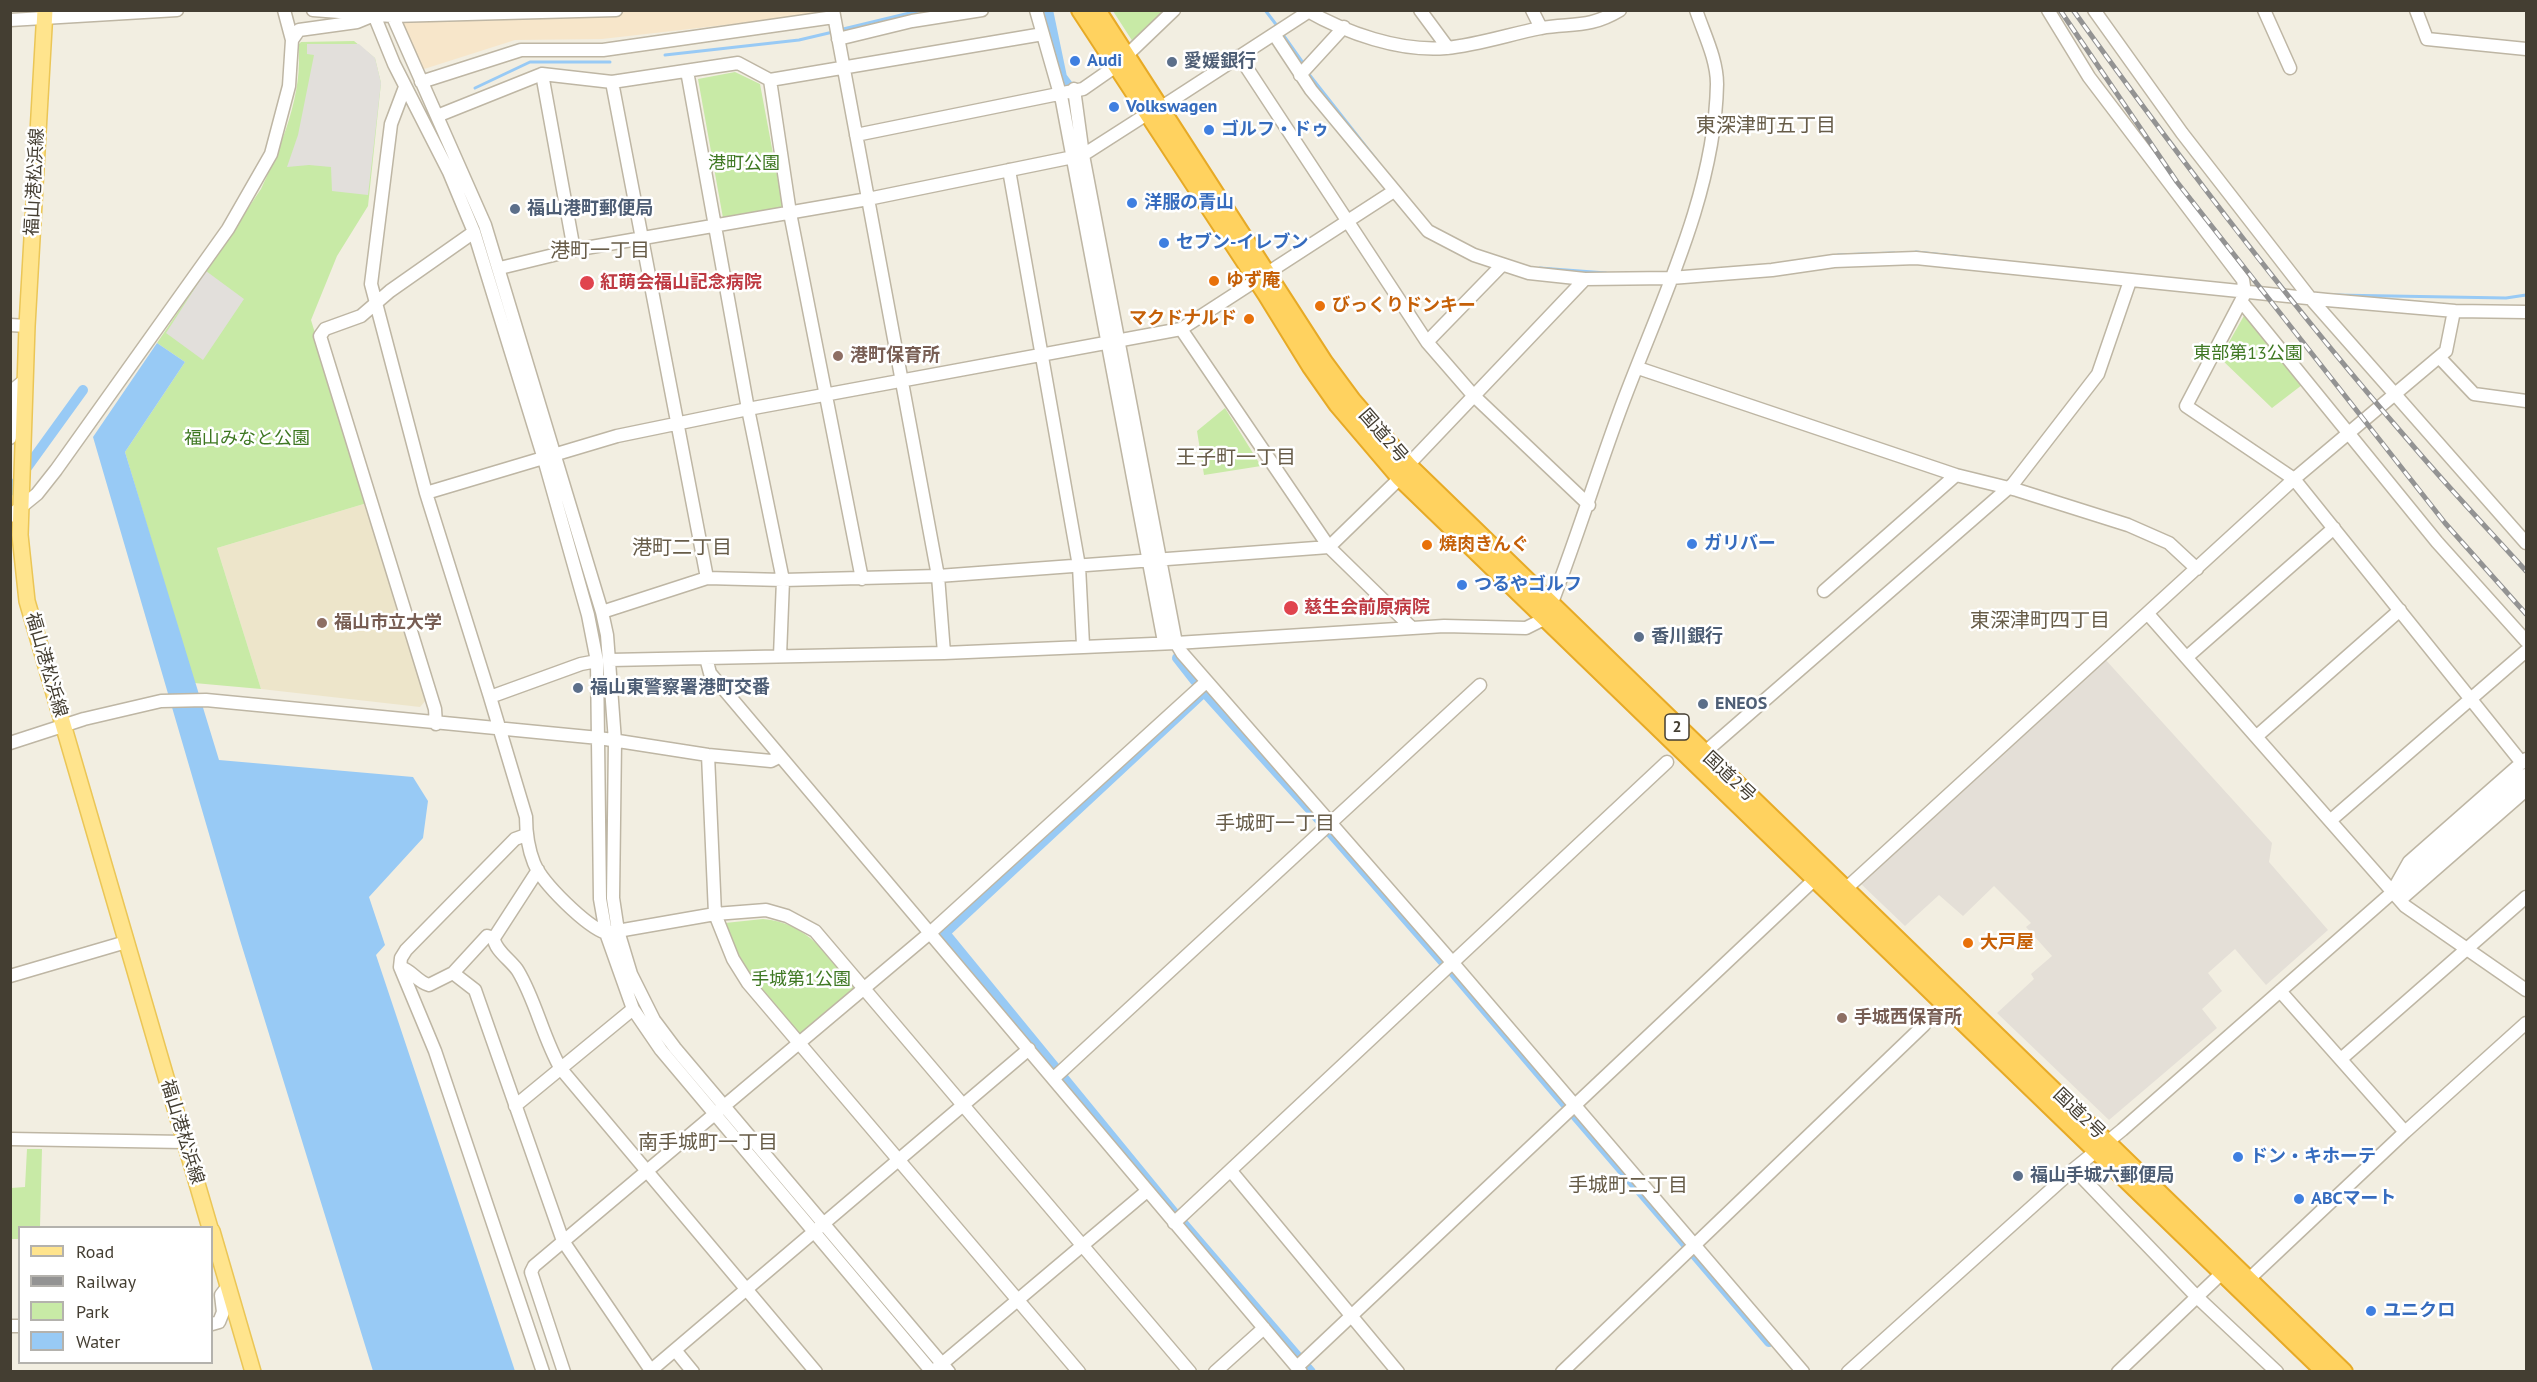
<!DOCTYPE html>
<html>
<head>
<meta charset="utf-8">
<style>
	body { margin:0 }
	#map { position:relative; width:2537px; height:1382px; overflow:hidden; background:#f2eee1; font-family:"PT Sans",sans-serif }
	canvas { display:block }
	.frame { position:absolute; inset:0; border:12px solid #443e32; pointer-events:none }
	.legend { position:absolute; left:18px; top:1226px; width:195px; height:138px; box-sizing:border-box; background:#fff; border:2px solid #b4b2ad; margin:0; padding:8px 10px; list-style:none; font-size:18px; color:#443e32 }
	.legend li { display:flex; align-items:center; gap:12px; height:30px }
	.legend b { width:30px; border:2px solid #b4b2ad }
</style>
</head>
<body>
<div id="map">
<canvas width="2537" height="1382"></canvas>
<div class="frame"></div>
<ul class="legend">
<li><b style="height:8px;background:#ffe48d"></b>Road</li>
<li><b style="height:8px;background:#939393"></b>Railway</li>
<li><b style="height:16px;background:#c8eaa6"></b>Park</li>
<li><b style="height:16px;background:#98caf5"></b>Water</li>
</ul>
</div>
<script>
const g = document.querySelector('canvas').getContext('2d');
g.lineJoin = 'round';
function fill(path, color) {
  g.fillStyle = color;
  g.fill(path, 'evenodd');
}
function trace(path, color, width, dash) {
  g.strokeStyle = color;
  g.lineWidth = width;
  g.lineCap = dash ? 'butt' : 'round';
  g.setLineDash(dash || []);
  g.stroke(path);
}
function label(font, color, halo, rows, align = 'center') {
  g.font = font + ' "PT Sans","Noto Sans JP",sans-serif';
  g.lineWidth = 5;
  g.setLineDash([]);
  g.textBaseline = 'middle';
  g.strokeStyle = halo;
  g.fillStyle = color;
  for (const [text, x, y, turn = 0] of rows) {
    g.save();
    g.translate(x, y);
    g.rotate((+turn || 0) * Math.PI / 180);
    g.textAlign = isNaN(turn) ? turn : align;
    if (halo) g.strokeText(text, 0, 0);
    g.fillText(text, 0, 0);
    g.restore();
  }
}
fill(new Path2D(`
	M829 10 830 13 602 39 515 40 421 70 386 11Z`), '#f7e6ca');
fill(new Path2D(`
	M2104 658 2272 843 2269 862 2328 930 2266 985 2235 949 2208 973 2222 991 2202 1009 2217 1028 2109 1120 1997 1013 2034 979 2031 974 2052 956 2026 927 2031 923 1994 886 1963 916 1939 895 1905 926 1859 882Z`), '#e4dfd7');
fill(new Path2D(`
	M367 503 427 699 420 707 261 689 217 548Z`), '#ede5ca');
fill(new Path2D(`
	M1113 11H1163L1133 42Z
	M354 41 375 58 381 83 368 206 337 256 311 320 367 503 217 548 261 689 194 683 125 452 185 362 157 343 261 189C281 147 304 92 298 45L301 42Z
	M735 72 760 84 783 207 723 218 698 79Z
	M2245 314 2302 385 2272 408 2220 358Z
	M1225 408 1261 466 1204 475 1197 431Z
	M763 919C806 922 830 956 854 988L800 1034 743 966 725 923Z
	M27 1149H42L40 1227 20 1228 19 1239H11V1188L25 1187Z`), '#c8eaa6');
fill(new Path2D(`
	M307 44H359L375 58 381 83 368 195 332 191 331 167 309 165 287 167 298 135 314 55 307 54Z
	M206 271 244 299 203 360 166 333Z`), '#e2dfdb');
fill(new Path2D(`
	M157 343 185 362 125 452 219 760 413 777 428 801 423 838 369 897 385 945 376 955 515 1371H373L240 940 93 437Z`), '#98caf5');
trace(new Path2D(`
	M1265 10 1278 27
	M839 30 922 10
	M1282 33 1304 64
	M665 55 799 40 833 32
	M1308 73 1378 162
	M475 88 530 62H610
	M1916 252 1963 257
	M1838 255 1894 253
	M1540 268 1606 273
	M2334 295 2506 298 2526 295`), '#98caf5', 3);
trace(new Path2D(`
	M1048 10 1062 77 1068 85 1075 138
	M10 491 83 390
	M1177 658 1195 681
	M1327 829 1444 963
	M1450 969 1565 1104
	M1571 1111 1688 1247
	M1176 1215 945 933 1204 692 1322 823
	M1183 1223 1311 1372
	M1693 1253 1769 1342`), '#98caf5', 10);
const minor = new Path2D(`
	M284 10 292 40
	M313 10 392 16 616 10
	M372 10 394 64 449 172 474 232 544 459 588 615 597 661 600 899 606 933 633 1009 661 1050 932 1372
	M390 10 485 225 602 612 607 635 615 741 613 898 618 931 631 974 654 1020 675 1048 949 1372
	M833 10 938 576 944 653
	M1036 10 1062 101 1164 642
	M1306 10C1346 33 1400 52 1446 48 1478 45 1510 34 1541 28 1573 23 1590 28 1620 10
	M1420 10 1448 48
	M1532 10 1541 28
	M2048 10 2089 77 2243 280 2245 293 2241 301 2437 542 2526 641
	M2094 10 2182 133 2311 299 2526 543
	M2264 10 2290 68
	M2416 10 2427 39 2526 49
	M10 20 177 10
	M1274 34 1311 90 1428 231 1474 255 1529 273 1585 279 1671 278 1772 270 1834 261 1916 258 2327 300 2455 311 2526 312
	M838 39 912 21 982 10
	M1126 56 1174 10
	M1239 56 1427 342 1473 395 1589 505
	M687 71 748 409 783 580 780 656
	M542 74 574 250
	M1300 75 1344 27
	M770 80 790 213 862 579
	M421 82 521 50H603L834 17
	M612 82 707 578
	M405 87 391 124 371 284 426 493 490 697
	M1074 89 1083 155 1176 643 1182 653 1452 962 1803 1372
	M1160 108 1311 10
	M437 116 542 74 612 82 738 63 770 80 1043 34
	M856 135 1083 89 1116 66
	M1009 170 1079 566 1083 645
	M500 268 574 250 868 199 1083 155 1147 114
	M2241 301 2186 406 2294 479 2522 763
	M10 325 27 326
	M1181 329 1329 547 1412 628
	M1427 342 1502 265
	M2439 357 2474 394 2526 401
	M1638 368 1956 475 2017 490 2128 525 2169 543 2197 569
	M10 438 14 389 25 380
	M1408 465 1585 279
	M426 493 617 436 748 409 1181 329 1394 191
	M10 516 37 494 56 470 228 229 271 154 289 86 292 40 299 30 357 22 374 15
	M1824 591 1956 475
	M602 612 707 578 783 580 938 576 1329 547 1400 478
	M2148 614 2405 906 2526 990
	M2187 657 2334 528
	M706 658 710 673 1301 1372
	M610 660 944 653 1176 643 1444 626 1526 628 1546 618C1573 550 1594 481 1619 413 1657 309 1715 197 1717 84 1717 59 1704 34 1696 10
	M597 661 581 664 490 697 526 817C526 833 528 848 534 863 542 883 586 926 606 933L715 914 766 910 787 916 815 931 1190 1372
	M436 724 435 709 320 336 325 329 361 316 390 291 474 232
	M2257 736 2400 610
	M10 743 84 719 161 701 206 700 599 738 708 755 771 761 779 757
	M1704 753 2013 484 2098 374 2130 281
	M708 755 715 914 733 959 748 983 1079 1372
	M2331 820 2526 651
	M526 835 515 839 406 950 401 958 400 967 435 1051 543 1372
	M2396 885 2409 862 2526 759
	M1839 895 2294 479 2446 351 2454 311
	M2400 900 2526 790
	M494 938C494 950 512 961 518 971 536 1001 543 1038 561 1069L816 1372
	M400 967C412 970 417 982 429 985L453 973 487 936 494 938 538 870
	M453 973 475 990 563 1241 652 1372
	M10 976 126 942
	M2280 991 2405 1132
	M2341 1059 2526 897
	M1054 1078 1480 685
	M515 1106 633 1009
	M10 1139 184 1142
	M2074 1169 2197 1297 2277 1372
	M1231 1171 1398 1372
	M1174 1223 1667 762
	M2249 1279 2405 1132 2526 1023
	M212 1324 219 1322 223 1312 221 1295 228 1286
	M10 1326H20
	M675 1350 693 1372
	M1297 1367 1816 878
	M937 1368 1147 1191
	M564 1372 531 1272 534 1266 931 932 1206 682
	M649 1372 1029 1049
	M1215 1372 1264 1328
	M1562 1372 1924 1025
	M1848 1372 2074 1169 2122 1130 2526 775
	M2118 1372 2223 1272`);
const major = new Path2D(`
	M45 10 27 326 20 535 27 601 210 1228
	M212 1231 253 1372`);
const highway = new Path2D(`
	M1080 10 1266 294 1311 367 1337 404 1400 478 2325 1372
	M1097 10 1324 362 1352 400 1408 465 2344 1372`);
trace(minor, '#beb6a4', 15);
trace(major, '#ebc656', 18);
trace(highway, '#e7aa26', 20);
trace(minor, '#fff', 12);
trace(major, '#ffe48d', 15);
trace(highway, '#ffd25f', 16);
const rail = new Path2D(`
	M2060 10 2177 182 2445 523 2526 614
	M2073 10C2179 158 2289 303 2408 440 2446 485 2487 528 2526 571`);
trace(rail, '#939393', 5);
trace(rail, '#fff', 3, [9]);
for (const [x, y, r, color] of [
	[1075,61,6,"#3f7fe0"],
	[1172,62,6,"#5c6f8a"],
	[1114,107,6,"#3f7fe0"],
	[1209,130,6,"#3f7fe0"],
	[1132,203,6,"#3f7fe0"],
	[515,209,6,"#5c6f8a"],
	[1164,243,6,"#3f7fe0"],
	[1214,281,6,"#e8710a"],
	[587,283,8,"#e0444e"],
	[1320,306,6,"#e8710a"],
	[1249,319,6,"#e8710a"],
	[838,356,6,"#8d6e63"],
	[1692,544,6,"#3f7fe0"],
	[1427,545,6,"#e8710a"],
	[1462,585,6,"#3f7fe0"],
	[1291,608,8,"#e0444e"],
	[322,623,6,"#8d6e63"],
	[1639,637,6,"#5c6f8a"],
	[578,688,6,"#5c6f8a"],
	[1703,704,6,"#5c6f8a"],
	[1968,943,6,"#e8710a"],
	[1842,1018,6,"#8d6e63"],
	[2238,1157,6,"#3f7fe0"],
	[2018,1176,6,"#5c6f8a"],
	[2299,1199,6,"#3f7fe0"],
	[2371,1311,6,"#3f7fe0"]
]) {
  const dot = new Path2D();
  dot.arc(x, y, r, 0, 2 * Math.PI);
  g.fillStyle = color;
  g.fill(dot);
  trace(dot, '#fff', 2);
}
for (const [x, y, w] of [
	[1677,727,24]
]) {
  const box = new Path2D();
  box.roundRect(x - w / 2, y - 13, w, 26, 4.5);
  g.fillStyle = '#fff';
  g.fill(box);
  trace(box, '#443e32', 1.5);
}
label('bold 16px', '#443e32', null, [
	["2",1677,727]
]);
label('bold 18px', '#366cbe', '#fff', [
	["Audi",1087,61],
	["Volkswagen",1126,107],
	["ゴルフ・ドゥ",1221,130],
	["洋服の青山",1144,203],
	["セブン-イレブン",1176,243],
	["ガリバー",1704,544],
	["つるやゴルフ",1474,585],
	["ドン・キホーテ",2250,1157],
	["ABCマート",2311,1199],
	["ユニクロ",2383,1311]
], 'left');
label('bold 18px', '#4e5e75', '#fff', [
	["愛媛銀行",1184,62],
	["福山港町郵便局",527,209],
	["香川銀行",1651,637],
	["福山東警察署港町交番",590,688],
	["ENEOS",1715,704],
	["福山手城六郵便局",2030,1176]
], 'left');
label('18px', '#3e7822', '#fff', [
	["港町公園",744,164],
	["東部第13公園",2248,354],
	["福山みなと公園",247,439],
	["手城第1公園",801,980]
]);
label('18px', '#443e32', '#fff', [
	["福山港松浜線",35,182,-87],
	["国道2号",1383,436,49],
	["福山港松浜線",46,665,74],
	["国道2号",1729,777,43],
	["国道2号",2079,1114,44],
	["福山港松浜線",182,1132,73]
]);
label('bold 18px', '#c56008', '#fff', [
	["ゆず庵",1226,281],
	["びっくりドンキー",1332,306],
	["マクドナルド",1237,319,"right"],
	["焼肉きんぐ",1439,545],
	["大戸屋",1980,943]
], 'left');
label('bold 18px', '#be3a42', '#fff', [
	["紅萌会福山記念病院",600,283],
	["慈生会前原病院",1304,608]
], 'left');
label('bold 18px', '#785e54', '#fff', [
	["港町保育所",850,356],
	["福山市立大学",334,623],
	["手城西保育所",1854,1018]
], 'left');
label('20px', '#675c48', '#fff', [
	["東深津町五丁目",1766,126],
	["港町一丁目",600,251],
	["王子町一丁目",1236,458],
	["港町二丁目",682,548],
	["東深津町四丁目",2040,621],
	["手城町一丁目",1275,824],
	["南手城町一丁目",708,1143],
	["手城町二丁目",1628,1186]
]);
</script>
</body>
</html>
